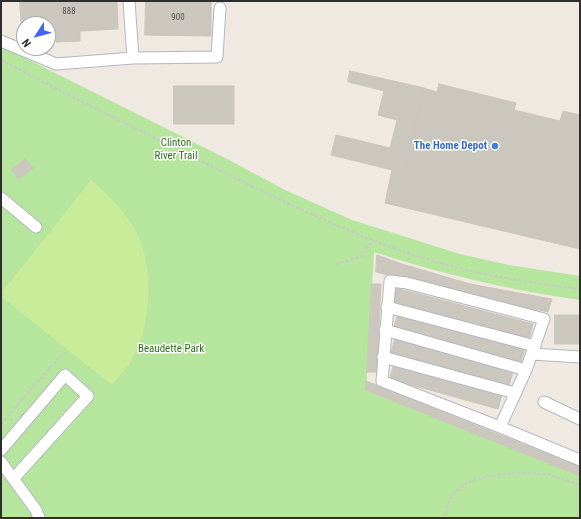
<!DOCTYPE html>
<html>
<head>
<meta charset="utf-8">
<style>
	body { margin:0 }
	#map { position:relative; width:581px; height:519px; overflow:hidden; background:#efe9e1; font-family:"Roboto Condensed",sans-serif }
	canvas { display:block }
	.frame { position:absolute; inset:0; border:2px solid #2e2e2e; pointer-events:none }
	.north { position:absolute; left:16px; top:16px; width:40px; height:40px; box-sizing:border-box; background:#fff; border:1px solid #ababab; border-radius:50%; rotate:234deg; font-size:11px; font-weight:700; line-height:16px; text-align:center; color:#2e2e2e }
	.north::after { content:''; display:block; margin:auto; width:14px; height:18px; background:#4264fb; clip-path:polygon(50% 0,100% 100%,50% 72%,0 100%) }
</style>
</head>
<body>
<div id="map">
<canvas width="581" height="519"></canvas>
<div class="frame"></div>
<div class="north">N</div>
</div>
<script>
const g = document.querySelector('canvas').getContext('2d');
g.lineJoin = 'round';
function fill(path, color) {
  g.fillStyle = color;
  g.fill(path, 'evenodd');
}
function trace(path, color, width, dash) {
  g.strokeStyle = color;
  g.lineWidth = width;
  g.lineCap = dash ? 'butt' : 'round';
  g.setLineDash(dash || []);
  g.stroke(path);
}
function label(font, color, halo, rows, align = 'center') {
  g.font = font + ' "Roboto Condensed",sans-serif';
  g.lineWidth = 3;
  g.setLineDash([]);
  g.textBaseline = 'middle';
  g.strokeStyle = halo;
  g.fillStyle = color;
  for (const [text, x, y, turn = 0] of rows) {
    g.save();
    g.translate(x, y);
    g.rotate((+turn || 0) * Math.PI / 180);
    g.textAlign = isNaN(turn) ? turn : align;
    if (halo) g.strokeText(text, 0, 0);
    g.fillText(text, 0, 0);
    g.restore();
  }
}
fill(new Path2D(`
	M1 46 229 160 285 190 352 220 460 254 509 265 580 276V300C509 290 442 274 374 252L366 390 580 476V518H1Z`), '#b6e59e');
fill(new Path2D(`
	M91 180C107 194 122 208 133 226 155 262 153 325 131 361 126 370 118 377 112 385L4 299 3 291Z`), '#c9ec9a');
const building = new Path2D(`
	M20 1H117L118 29 80 31V41L56 42V31L48 32V24H24V33H22Z
	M146 1H211V36L145 35Z
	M350 71 424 88 404 173 331 155 336 135 390 148 397 120 378 115 384 91 348 82Z
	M439 84 516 103 514 110 560 121 563 111 580 115V249L385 203 392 170 404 173 424 88 437 92Z
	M174 86H234V124H174Z
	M25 159 33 168 19 179 12 170Z
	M377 255 402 264 470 284 552 299 548 312 464 295 376 272Z
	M372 284H381L377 372H367Z
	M396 288 533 324 529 339 392 303Z
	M398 314 525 348 521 362 394 328Z
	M555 315H580V344H555Z
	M395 339 513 372 509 386 391 354Z
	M394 364 502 395 498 409 390 379Z
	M366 381 580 467V476L366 390Z`);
fill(building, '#cbc7bf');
trace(building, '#cbc5ba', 1);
const minor = new Path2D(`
	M1 41 56 64 133 58 129 1
	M133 58 217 57 220 8
	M1 198 36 227
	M390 281 407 283 544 319 526 370 500 427 382 381Z
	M387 307 535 346
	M385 330 526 370
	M532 354 580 357
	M383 357 515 393
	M544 402 580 419
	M500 427 580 460
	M1 450 65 375 88 396 13 479
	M1 462 36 510 39 518`);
trace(minor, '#b4b7c1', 13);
trace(new Path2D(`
	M1 60C72 97 143 132 215 168 278 199 341 230 408 253 462 272 522 282 580 289
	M336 264 360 257 373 241
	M1 424 64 352
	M445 518C447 510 447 502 453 495 468 474 512 472 536 473 551 474 567 480 580 485`), '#c9c9c9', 2, [3, 2]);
trace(minor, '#fff', 11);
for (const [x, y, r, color] of [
	[495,146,4,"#3f7fe0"]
]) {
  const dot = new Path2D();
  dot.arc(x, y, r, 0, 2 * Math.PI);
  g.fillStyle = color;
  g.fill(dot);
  trace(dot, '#fff', 1.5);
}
label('9px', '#555452', null, [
	["888",69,12],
	["900",178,18]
]);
label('11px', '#2c6e1b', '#fff', [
	["Clinton",176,143],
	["River Trail",176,156],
	["Beaudette Park",171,349]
]);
label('bold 11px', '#366cbe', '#fff', [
	["The Home Depot",487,146]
], 'right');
</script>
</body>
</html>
